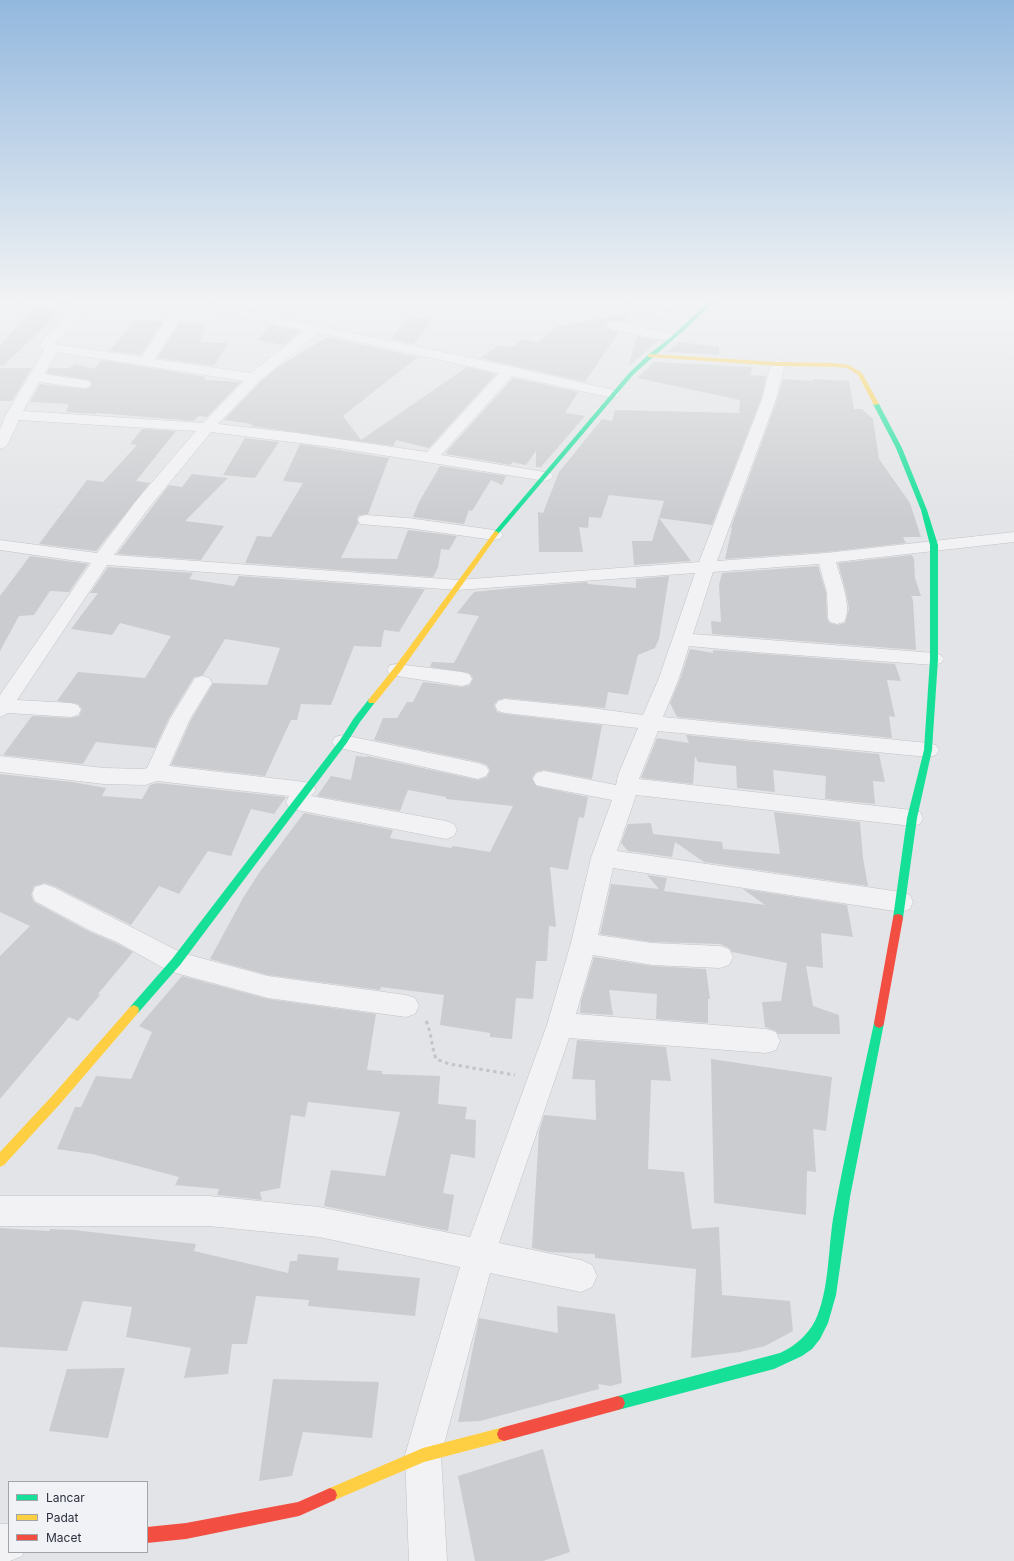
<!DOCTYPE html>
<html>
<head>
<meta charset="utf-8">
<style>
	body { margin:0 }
	#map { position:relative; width:1014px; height:1561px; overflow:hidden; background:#e3e4e7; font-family:Inter,sans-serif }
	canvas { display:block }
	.legend { position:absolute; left:8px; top:1481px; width:140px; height:72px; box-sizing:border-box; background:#f1f2f6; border:1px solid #a2a4ac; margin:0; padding:5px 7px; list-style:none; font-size:12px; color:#2c303e }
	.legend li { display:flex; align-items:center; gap:8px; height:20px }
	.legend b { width:20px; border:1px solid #a2a4ac }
</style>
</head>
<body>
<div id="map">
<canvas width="1014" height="1561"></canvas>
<ul class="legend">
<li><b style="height:5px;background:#16e098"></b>Lancar</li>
<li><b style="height:5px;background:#ffcf43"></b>Padat</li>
<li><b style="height:5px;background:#f24e42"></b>Macet</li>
</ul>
</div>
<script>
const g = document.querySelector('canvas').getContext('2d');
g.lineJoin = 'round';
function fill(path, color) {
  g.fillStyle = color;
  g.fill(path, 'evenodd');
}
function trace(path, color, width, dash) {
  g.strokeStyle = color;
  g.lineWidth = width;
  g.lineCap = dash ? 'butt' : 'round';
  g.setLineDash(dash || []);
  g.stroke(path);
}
fill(new Path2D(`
	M34 308 60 312 2 367 0 365V345Z
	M631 313 625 322 613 320 607 322 606 325 608 329 619 332 585 382 480 358 499 345 511 348 523 339 537 343 558 326Z
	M408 317 432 319 414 344 391 339Z
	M135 320 163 322 141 355 109 351Z
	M179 323 206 325 200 342 229 343 214 366 157 358Z
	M271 325 301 331 284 345 257 340Z
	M637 336 659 340 628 367Z
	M327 337 418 357 343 416 361 440 467 367 496 374 429 448 396 440 393 446 251 426 252 424 224 420 260 382 278 367Z
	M679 342 719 347V355L667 352Z
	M101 360 206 377 204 380 241 382 207 417 198 416 194 421 97 413 96 414 66 412 69 404 30 402 40 384 84 389 89 388 92 385 89 380 46 373 49 368H69L75 364 94 369Z
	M654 362 753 367 750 375 765 376 766 378 761 399 712 525 659 518 691 561 634 565 632 541H652L664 501 609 495 601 518 589 517 588 528 579 527 583 552H539L538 512 543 513 559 472 602 419 612 421 615 410 739 413 740 400 637 378Z
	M0 368H32L12 401H0Z
	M513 378 578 392 565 413 585 416 541 467H536V451L526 465 512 462 511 465 446 454 447 452H446Z
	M783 379 813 381V379L849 381 854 409H862L873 419 879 459 910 503 921 537H903L906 543 826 552 725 559 732 528 731 527 777 400Z
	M142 429 176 431 136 481 150 483 96 551 39 544 87 480 103 482 137 445 130 444Z
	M245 438 279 442 255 478 223 475Z
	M300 444 389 458 368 514 359 515 357 519 358 523 341 558 397 559 408 530 457 536 449 550 441 549 438 568 433 577 245 563 257 536 271 537 303 483 283 481Z
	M440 466 506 476 502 485 491 480 472 511 469 510 464 524 413 517 419 502Z
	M192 474 228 478 185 521 224 526 201 560 117 554 169 485 182 487Z
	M912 555 914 559 915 578 921 596H911L913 600 916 650 712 634 711 621 721 622 719 585 722 573 818 566 826 593 827 619 830 623 837 625 845 623 849 609 846 592 838 563Z
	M30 556 88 564 69 592 50 591 34 615 19 616 0 651V596Z
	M108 567 193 573 189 579 234 586 239 576 425 589 399 632 384 630 381 647 354 646 331 705 301 704 297 720H291L265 776 171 765 191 720 213 683 267 685 280 648 225 639 203 675 194 677 169 718 155 748 96 742 83 764 3 755 32 716 71 718 79 716 82 709 78 704 57 701 78 672 145 678 171 636 120 623 112 635 71 629 98 593H90Z
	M669 576 659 639 655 648 638 655 628 695 608 692 605 708 505 698 498 700 494 705 497 712 505 714 602 725 592 779 544 770 536 772 532 778 536 786 588 797 584 818 579 817 568 870 550 867 556 927 549 926 547 961H536L533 999 516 998 512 1039 490 1037V1033L440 1025 444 995 381 987 380 990 268 975 210 959 243 898 259 873 304 813 393 830 390 838 451 848 453 846 490 852 513 806 446 799V797L408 790 400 811 317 796 331 776 351 780 356 756 367 757V756L478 780 487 777 490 770 487 765 479 762 374 740 383 718H397L407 702H413L423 682 462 687 470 685 473 678 469 673 430 667 432 662 454 663 479 616 457 613 474 592 511 588 587 582 588 584 636 588V579Z
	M690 649 713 653V650L895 664 901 681 887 680 895 717 889 716 892 738 677 717 670 703 680 679Z
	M686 735 879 754 885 782 873 781 875 804 825 799 826 776 773 770 775 792 737 788 736 766 698 762 695 756 693 784 641 778 657 738 689 743Z
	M0 774 72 782 106 788 102 796 142 799 150 785 157 783 286 797 274 814 251 809 231 856 208 851 179 894 159 886 131 925 54 886 44 883 34 886 31 895 34 902 90 932 116 943 133 952 98 994 100 995 78 1021 69 1017 0 1099V956L30 926 0 912Z
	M774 812 860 822 863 858 868 886 704 862 675 842 672 857 628 851 621 843 628 824 651 823 653 834 722 842 723 849 780 854Z
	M647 875 667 878 664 891 765 905 743 889 847 905 853 937 821 933 823 968 806 966 813 1006 839 1015 840 1034H778L776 1031 765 1027 762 1002 781 1001 787 963 732 952 729 948 720 944 652 942 600 934 611 884 659 889Z
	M594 957 652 966 706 969 710 999H708V1023L656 1019 657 994 609 990 613 1015 580 1013 581 1001Z
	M182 976 268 999 376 1014 367 1070 382 1071V1074L440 1076 438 1104 467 1107 465 1119 476 1120 475 1158 451 1154 443 1193 454 1195 448 1231 324 1206 331 1170 385 1176 400 1112 308 1102 305 1117 291 1115 280 1188 260 1192 262 1200 217 1195 219 1189 175 1185 179 1177 92 1154 57 1149 75 1107H81L96 1076 131 1079 152 1032 139 1026Z
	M577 1040 666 1047 671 1081 651 1080 648 1169 684 1172 692 1229 719 1227 722 1295 790 1301 793 1331 765 1346 740 1352 691 1358 696 1269 595 1258V1254L549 1252 532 1248 539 1132 544 1115 596 1120 595 1080 572 1079Z
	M711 1059 832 1077 826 1131 813 1129 816 1172 807 1171 806 1215 714 1203Z
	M0 1228 49 1231 50 1229 74 1230 196 1244 194 1251 288 1273 290 1261H297L298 1254 339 1258 337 1270 420 1278 415 1316 308 1306 309 1300 256 1296 247 1344H232L228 1374 184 1378 191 1348 126 1337 132 1307 83 1301 67 1351 0 1347Z
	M557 1306 615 1314 622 1383 611 1386 598 1384 599 1389 480 1421 458 1422 479 1318 558 1333Z
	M125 1368 108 1438 49 1431 67 1369Z
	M273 1379 379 1382 372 1438 303 1432 292 1476 259 1481Z
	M543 1449 570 1552 543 1561H475L458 1476Z`), '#cbcccf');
const street = new Path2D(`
	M16 301H51L77 305 81 301H94L54 344 142 357 178 301H203L509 366 618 391 620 394 618 397 613 398 512 376 441 455 551 473 553 476 551 479 545 481 332 447 211 432 148 509 114 555 458 580 699 562 762 399 771 364 773 361 778 360 783 361 785 364 776 399 717 561 826 553 1014 532V542L836 562C840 577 853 609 844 622L837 624 830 622 828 618 827 593 819 564 713 572 693 634 934 653 941 655 944 659 941 663 934 665 754 652 689 646 679 678 663 717 928 743 936 745 939 750 936 755 928 757 658 731 639 779 912 810 920 812 923 818 920 824 912 826 636 795 617 851 901 892 910 895 913 902 910 909 901 912 613 868 598 935 652 943 720 946 729 949 733 957 729 965 720 968 652 965 593 955 576 1014 766 1029 776 1032 780 1041 776 1050 766 1053 569 1038 499 1243 581 1260 592 1265 597 1276 592 1287 581 1292 490 1273 441 1455 447 1561H409L405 1455 460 1267 319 1237 209 1226H0V1196H209L319 1207 470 1237 547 1025 571 943 591 858 612 800 544 787 536 785 533 779 536 773 544 771 616 785 618 775 638 728 505 713 498 711 495 706 498 701 505 699 585 707 643 715 659 678 695 573 458 590 107 565 17 700 71 703 78 705 81 710 78 715 71 717 8 713 0 717V695L91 563 0 550V540L97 553 136 501 196 431 19 420 8 444 5 447 0 449V429L6 415 44 350 40 345 46 336 71 312 22 305 18 304ZM188 306 305 330 251 373 154 359ZM318 333 499 373 427 452 297 433 218 424 259 381ZM56 352 244 381 203 423 23 411 39 382 84 388 89 387 91 384 89 381 84 380 44 374Z
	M601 301H621L697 318 698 321 697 324 692 325 603 305Z
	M613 321 678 335 680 338 678 341 673 342 608 328 607 325 608 322Z
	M366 515 408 518 494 530 500 531 503 535 500 539 494 540 408 528 360 524 358 520 360 516Z
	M397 664 462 672 469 674 472 679 469 684 462 686 390 675 387 670 390 665Z
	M202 676 209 678 212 683 190 719 169 766 305 782 313 784 316 790 311 796 446 821 454 824 457 830 454 836 446 839 297 810 289 808 286 802 289 796 157 781 145 785 104 784 0 772V756L104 768 143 769 147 768 170 719 195 678Z
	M343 735 478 763 486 766 489 771 486 776 478 779 335 747 332 742 335 737Z
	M44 884 53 887 182 953 268 976 406 995 415 998 419 1006 415 1014 406 1017 268 998 176 973 167 970 117 942 91 931 35 901 32 894 35 887Z
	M0 1524H9V1552H24L22 1556 10 1561H0Z`);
trace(street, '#c1c2c5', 1);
trace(new Path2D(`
	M426 1021C432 1034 431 1045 436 1059L449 1064 515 1075`), '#c3c5c7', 3, [3.5, 3.5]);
fill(street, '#f2f2f4');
fill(new Path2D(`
	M709 301H714C689 328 660 350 633 375L498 534H494V532L629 373 648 355 671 337Z
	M874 403 879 404 902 448 927 510 938 545V659L932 750 917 818 903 918 902 921 898 922 894 921 893 918 907 818 924 750 930 659V545L921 510 896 448 873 404Z
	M372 698 376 701 360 722 346 744 180 965 138 1013 134 1015 130 1013 129 1010 130 1007 172 959 340 740 354 718 369 699Z
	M879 1018 883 1020 884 1023 850 1197 836 1295 828 1323 820 1339 812 1349 802 1356 774 1369 618 1410 613 1408 611 1403 613 1398 618 1396 780 1353C795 1346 807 1336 815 1321 829 1292 828 1251 833 1219 845 1154 860 1088 874 1023L875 1020Z`), '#16e098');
fill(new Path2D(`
	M650 354 778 362 835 363 849 365 862 373 879 404 874 405 858 375 847 368 835 367 778 366 648 357V355Z
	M496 531 499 533 400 672 375 703H369L368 701 369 699 394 668 494 532Z
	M134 1005 138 1007 139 1010 138 1013 60 1104 4 1165 0 1167V1152L52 1096 130 1007Z
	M504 1427 509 1429 511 1434 509 1439 504 1441 424 1462 330 1502 325 1500 323 1495 325 1490 423 1448Z`), '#ffcf43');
fill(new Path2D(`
	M898 914 902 915 903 918 884 1023 883 1026 879 1028 875 1026 874 1023 893 918 894 915Z
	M618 1396 623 1398 625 1403 623 1408 618 1410 504 1441 499 1439 497 1434 499 1429 504 1427Z
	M330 1488 335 1490 337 1495 335 1500 299 1516 186 1539 147 1543V1527L186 1523 298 1502Z`), '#f24e42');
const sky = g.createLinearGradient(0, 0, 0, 520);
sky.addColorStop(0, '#93b8de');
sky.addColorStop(0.58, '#f2f3f4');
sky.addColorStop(1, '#f2f3f400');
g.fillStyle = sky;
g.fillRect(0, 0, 1014, 520);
</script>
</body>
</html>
